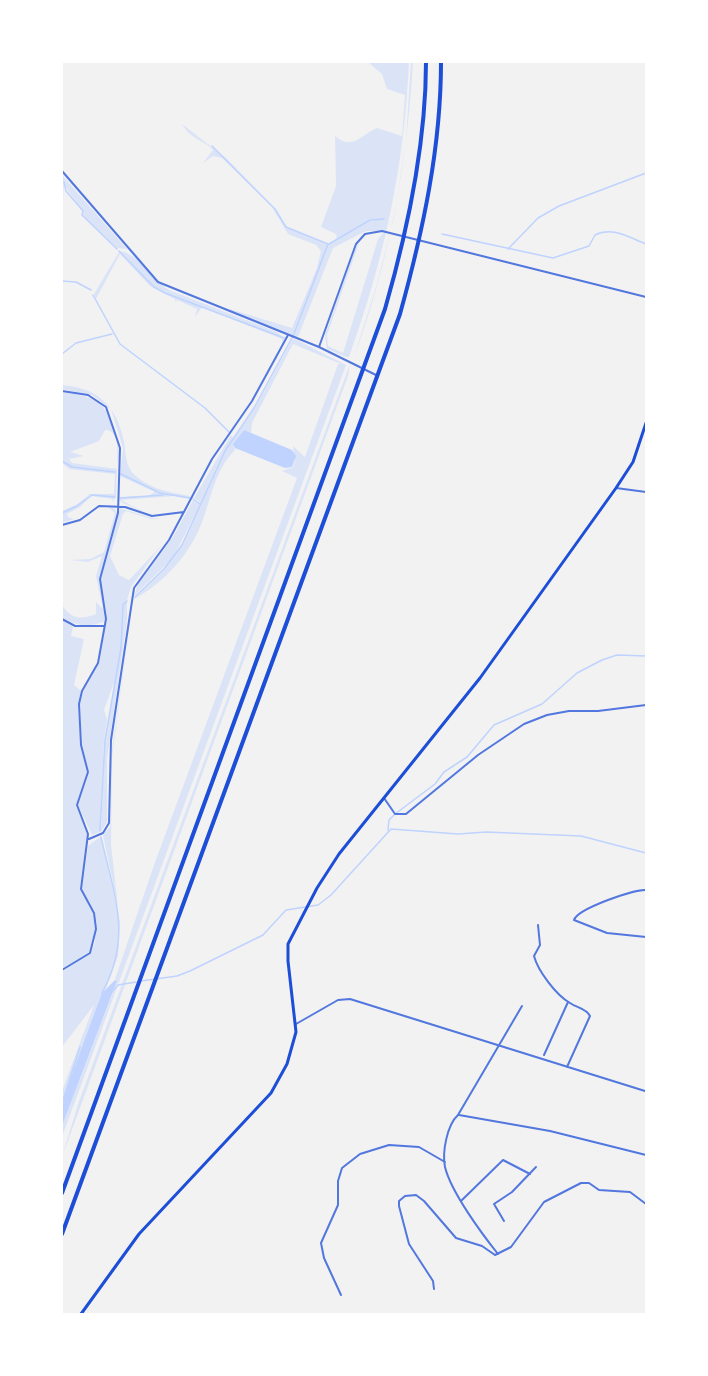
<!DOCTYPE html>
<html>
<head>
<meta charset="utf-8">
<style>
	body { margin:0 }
	#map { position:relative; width:708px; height:1376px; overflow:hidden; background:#f2f2f2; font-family:"Fira Sans Condensed",sans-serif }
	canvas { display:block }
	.frame { position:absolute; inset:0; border:63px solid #fff; pointer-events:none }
</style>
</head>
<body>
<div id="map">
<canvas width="708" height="1376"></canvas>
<div class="frame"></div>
</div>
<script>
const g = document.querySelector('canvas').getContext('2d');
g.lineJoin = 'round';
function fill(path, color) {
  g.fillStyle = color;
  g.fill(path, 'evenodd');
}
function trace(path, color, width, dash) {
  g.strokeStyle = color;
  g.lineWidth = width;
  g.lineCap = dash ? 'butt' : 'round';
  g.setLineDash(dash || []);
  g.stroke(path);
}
fill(new Path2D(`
	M368 62H409C404 168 385 256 349 357H346L327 349 325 335 356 247 359 243 327 335 328 346 343 353 378 239 385 231H366L333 248 298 337 294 336 302 316 293 336 232 312 230 309 292 328 317 268 321 251 316 245 288 234 272 207 222 158 213 156 203 163 213 150C203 139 192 141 182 124L227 159 275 209 286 227 328 245 370 220H385L370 219 337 240 336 234 321 227 336 186 335 136C353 151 360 135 377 128L402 136 405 95 387 89 382 74Z
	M411 62H413C407 165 389 263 353 360L377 284 394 217 406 140Z
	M62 175 127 249 117 248 84 217C82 204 67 195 64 181L62 218Z
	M120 251C141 255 150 279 169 290L277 332 284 338 155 288 284 339 282 344V339L202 307 195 317 197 309 177 300 175 302V299L150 286 120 254 96 299 94 294 119 252 154 287Z
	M293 338 346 365 62 1137V1126L117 982 115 979 154 865 297 478 282 471 293 467 295 461 293 446 305 457 338 364H341L293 344 252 423 251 433 244 430 234 444 235 450C216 469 212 494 204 517 191 554 166 581 133 600L164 570 182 545 225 451 255 408Z
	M350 364 348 376 62 1157 78 1104Z
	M62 385C98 388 117 406 124 442 126 453 125 467 136 476 153 490 169 492 190 496L189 499 175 496 121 500 148 514 121 502 119 498H122L119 497 148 496 155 492 120 476 123 448 111 409 92 395 62 389Z
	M62 392C93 397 105 399 115 431 118 442 120 452 118 464 116 452 121 436 108 430H105L99 441 70 452 84 456 69 459 72 463 117 469 116 497 112 502 113 499 91 496 80 507 67 514 68 517 74 519 62 523V511L76 505 90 494H114L115 474 69 469 62 463Z
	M231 435 233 438 218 464 201 503 194 498Z
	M193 500 200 505 173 558 134 596 138 584 173 537Z
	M108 507 114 508 117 513 99 579 105 621C90 628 75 626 62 617V603H64L62 605C71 619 81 620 96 614V602L103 609 96 576 102 556 88 562 70 560 90 559 104 552 115 513Z
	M120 508 152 518H161L151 519 126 511 123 514 110 556 119 575 129 580 161 546 131 587 127 600V621L107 759V822L101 832 105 740 115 680 104 710 107 719 104 740 100 832 92 835 78 805 89 772 82 745 80 704 83 692 99 663 107 619 101 579Z
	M132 605 112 757 111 844 118 907 103 835 110 827 111 758Z
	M62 620 73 627 71 636 84 639 74 685 81 691 78 704 80 745 87 772 76 805 87 834 80 889 93 913 95 929 89 952 62 969Z
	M101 836 120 922 118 956 62 1103V1091L94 1005 62 1047V972L91 953 95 942V912L82 889 88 846Z`), '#dbe4f7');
fill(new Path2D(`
	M244 430 292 450 296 456 292 467 285 468 235 448 233 444Z
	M115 980 117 981 62 1126V1103L72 1074 102 993Z`), '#bfd3fe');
trace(new Path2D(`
	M64 182 66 191 83 211 82 215 117 249
	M442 234 553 258 589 246 595 235C613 226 630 238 646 244
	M329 244 370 220 384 219
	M508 249 538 218 559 206 646 173
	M119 251 154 287 165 293 284 338
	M62 281 76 282 91 290
	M93 295 120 344 205 408 229 432
	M62 354 76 343 112 334
	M62 461 72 467 115 472
	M121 474 160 493 190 498
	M120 498 163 495
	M193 499 200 504
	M62 513 77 506 92 495 115 497
	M135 597 164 569 182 545 225 451 254 408 294 334 328 244 286 227 275 209 212 146
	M388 830 389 820 395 814 435 784 444 772 467 757 494 725 542 704 577 673 602 660 617 655 646 656
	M100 831 105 740 121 648 123 605 127 601
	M101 837C114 896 133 936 102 993
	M141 981 177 976 190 971 263 935 286 910 318 905 331 895 391 829 458 834 486 832 581 836 646 853
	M111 993 118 985 136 982
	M62 1103 80 1047`), '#bfd3fe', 1.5);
trace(new Path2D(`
	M62 171 158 282 319 347 378 376
	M319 347 356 244 365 234 382 231 646 297
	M62 391 88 395 106 407 120 448 118 513 100 579 106 619 98 663 82 691 79 704 81 745 88 772 77 805 88 834 81 889 94 913 96 929 90 953 62 970
	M616 488 646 492
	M62 525 80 520 99 506 125 507 152 516 184 512
	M62 619 75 626H105
	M384 798 395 814H406L478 755 524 724 547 715 569 711H598L646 705
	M89 839 103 833 109 823 111 740 134 588 169 540 212 459 252 401 288 335
	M646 890C634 889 577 909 574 920L607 933 646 937
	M538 925 540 945 534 956C538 971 556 995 570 1003 577 1008 586 1008 590 1016L567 1067
	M296 1024 338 1000 350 999 645 1091
	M544 1055 568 1002
	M459 1115 550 1131 646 1155
	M462 1200 503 1160 530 1174
	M504 1221 494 1204 512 1192 536 1167
	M498 1254C482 1234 451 1192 445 1167 442 1152 447 1125 458 1115L522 1006
	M434 1289 433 1281 409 1244 399 1206V1201L405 1196 416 1195 424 1201 456 1238 482 1246 495 1255 511 1247 544 1202 581 1183H589L599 1190 630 1192 646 1204
	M341 1295 324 1258 321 1243 338 1205V1181L342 1168 360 1154 389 1145 419 1147 445 1162`), '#5277de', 2);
trace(new Path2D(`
	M81 1314 139 1234 271 1093 287 1064 296 1032 288 961V944L317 888 339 854 480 678 616 488 633 462 646 423`), '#1d4ed8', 3);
trace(new Path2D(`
	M62 1193 385 309C408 229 426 145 426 62
	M62 1234 400 314C423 231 441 147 441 62`), '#1d4ed8', 4);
</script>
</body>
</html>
